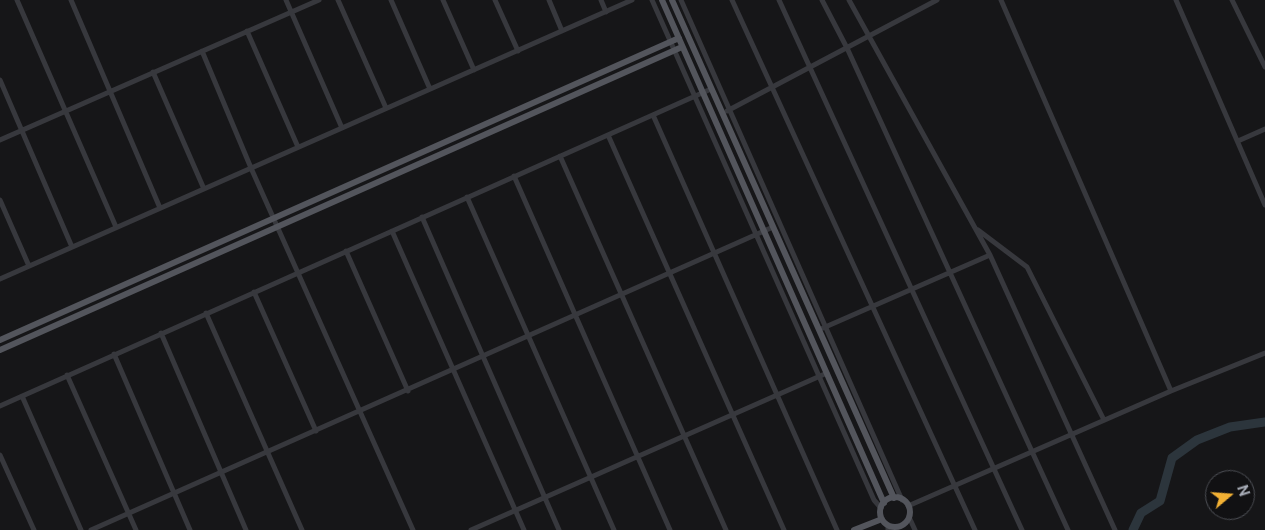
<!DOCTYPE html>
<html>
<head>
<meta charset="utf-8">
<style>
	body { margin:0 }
	#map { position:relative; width:1265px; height:530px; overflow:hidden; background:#161618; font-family:"Public Sans",sans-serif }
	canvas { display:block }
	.north { position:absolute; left:1205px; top:470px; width:50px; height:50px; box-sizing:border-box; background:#111113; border:1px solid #4d4f55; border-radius:50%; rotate:72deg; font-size:14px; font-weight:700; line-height:20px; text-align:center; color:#a8adb8 }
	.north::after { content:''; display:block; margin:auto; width:18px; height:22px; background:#f2b134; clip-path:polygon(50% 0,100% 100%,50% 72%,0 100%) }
</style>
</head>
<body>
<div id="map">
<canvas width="1265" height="530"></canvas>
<div class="north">N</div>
</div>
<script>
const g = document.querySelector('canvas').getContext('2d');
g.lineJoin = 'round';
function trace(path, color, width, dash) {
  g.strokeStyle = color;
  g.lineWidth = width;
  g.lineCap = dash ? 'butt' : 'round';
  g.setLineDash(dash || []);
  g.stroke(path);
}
trace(new Path2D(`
	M1133 530 1141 513 1160 501 1172 458 1197 440 1230 427 1265 422`), '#2c353c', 9);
trace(new Path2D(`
	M17 0 116 227
	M71 0 160 208
	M286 0 342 128
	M338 0 386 108
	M391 0 430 89
	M443 0 474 70
	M495 0 518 51
	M549 0 562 31
	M601 0 606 12
	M652 0 874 500 881 508
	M681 0 902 500
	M732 0 975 530
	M779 0 1022 530
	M822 0 847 48 1068 530
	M849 0 990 255 1115 530
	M1001 0 1171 391
	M1176 0 1265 205
	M1232 0 1265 67
	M247 31 298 147
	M202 51 251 168 413 530
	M153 72 204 189
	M0 80 72 247
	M727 111 937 0
	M653 115 837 530
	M608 135 784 530
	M0 140 319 0
	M1238 141 1265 129
	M560 156 726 530
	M514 176 670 530
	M467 197 614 530
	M0 200 29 266
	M422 217 559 530
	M978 230 1027 267 1104 420
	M392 231 524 530
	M346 251 408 391
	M0 279 632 0
	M254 292 316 431
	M206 313 302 530
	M823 328 990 255
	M161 333 246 530
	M114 354 190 530
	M67 375 136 530
	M22 396 81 530
	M0 406 711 89
	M0 455 34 530
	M908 506 1171 391 1265 353
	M909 517 915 530
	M888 525V530
	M91 530 773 227
	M471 530 827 373`), '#37383d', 5);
trace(new Path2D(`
	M662 0 884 503
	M672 0 894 498
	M0 340 679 38
	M0 350 682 47
	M880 512a15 15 0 1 1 30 0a15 15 0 1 1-30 0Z
	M854 530 882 519`), '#53555c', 6);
</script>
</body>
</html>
